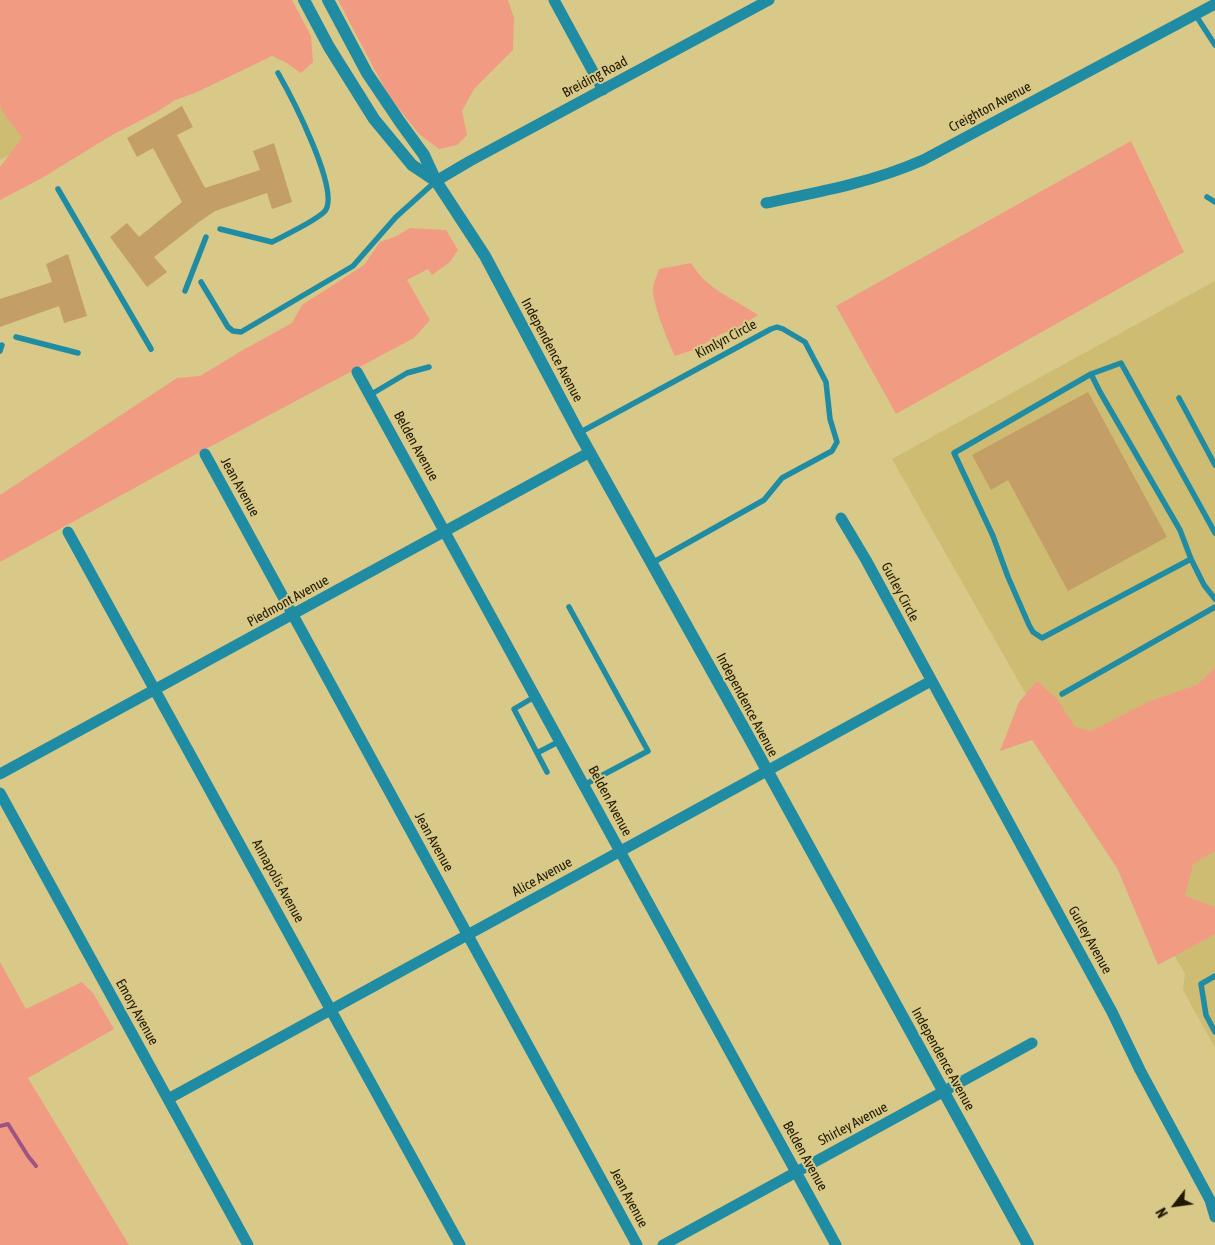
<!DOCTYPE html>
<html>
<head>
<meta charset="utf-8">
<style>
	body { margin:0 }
	#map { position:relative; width:1215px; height:1245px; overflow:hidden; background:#d8c988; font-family:"Asap Condensed",sans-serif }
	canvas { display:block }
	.north { position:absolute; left:1150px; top:1180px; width:50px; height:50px; -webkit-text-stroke:4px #d8c988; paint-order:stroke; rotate:240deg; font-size:14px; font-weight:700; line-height:20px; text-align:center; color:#201901 }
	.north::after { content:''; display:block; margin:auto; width:18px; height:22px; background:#201901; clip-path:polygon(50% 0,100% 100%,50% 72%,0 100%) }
</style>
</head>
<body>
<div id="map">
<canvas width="1215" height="1245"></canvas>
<div class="north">N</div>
</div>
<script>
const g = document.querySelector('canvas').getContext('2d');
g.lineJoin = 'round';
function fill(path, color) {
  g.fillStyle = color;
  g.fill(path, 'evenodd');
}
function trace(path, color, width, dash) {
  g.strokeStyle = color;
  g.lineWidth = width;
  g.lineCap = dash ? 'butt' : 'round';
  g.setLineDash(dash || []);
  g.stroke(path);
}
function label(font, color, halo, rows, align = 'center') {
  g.font = font + ' "Asap Condensed",sans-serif';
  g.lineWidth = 4;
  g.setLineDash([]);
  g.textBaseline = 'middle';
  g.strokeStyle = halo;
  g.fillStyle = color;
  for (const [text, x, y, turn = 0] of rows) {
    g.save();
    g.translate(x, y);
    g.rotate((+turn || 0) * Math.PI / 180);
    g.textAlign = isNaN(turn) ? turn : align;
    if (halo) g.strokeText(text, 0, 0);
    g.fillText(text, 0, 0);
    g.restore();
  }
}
fill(new Path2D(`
	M0 98 26 146 0 160Z
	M1215 281V1048L1183 990 1185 974 892 459Z`), '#cebc73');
fill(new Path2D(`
	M0 0H292L311 36 313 62 301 73 285 62 272 56 195 93 175 100 155 113 112 135 42 178 0 200V167L22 138 3 112 0 104Z
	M338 0H508L514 18 513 50 474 89 462 111 467 135 457 145 439 149 419 134 388 95Z
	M1131 141 1184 252 896 414 836 306Z
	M410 228 446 230 458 250 450 262 432 275 428 269 407 280 430 320 414 338 187 459 0 562V495L177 378 200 376 243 350 292 323 302 305 364 265 380 242 397 236Z
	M691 263C707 290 733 298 758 315L738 328 721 334 696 349 675 356C669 345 651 299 653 288 654 282 657 275 659 269Z
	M1215 668V851L1193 864 1185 896 1215 907V934L1158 965 1117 868 1032 740 1000 751 1019 702 1037 681 1057 699 1075 727 1091 731 1150 701 1197 685Z
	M0 962 26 1009 82 982 93 993 114 1029 28 1078 129 1245H0Z`), '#f19b83');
trace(new Path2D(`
	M0 1126 8 1124 28 1156 36 1166`), '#9d5483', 4);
fill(new Path2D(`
	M182 106 193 127 177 135 205 188 260 170 253 151 274 143 292 202 272 209 267 193 215 211 199 222 154 257 167 272 147 287 110 237 127 223 139 237 182 202 153 148 137 157 127 138Z
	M68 254 87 316 64 323 59 306 0 327V299L52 282 46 264Z
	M1088 392 1167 537 1068 591 1008 480 991 490 972 455Z`), '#c39e66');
trace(new Path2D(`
	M1195 14 1215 45
	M58 189 151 349
	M1207 197 1215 202
	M220 229 272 242C285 235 316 221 325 211 341 191 290 94 278 73
	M201 282 228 327 233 331 241 332 353 266 396 217 436 181
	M185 291 206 237
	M16 337 78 353
	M0 351 2 345
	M1091 374 1121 363 1215 533
	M370 395 407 373 429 367
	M1179 398 1215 465
	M579 433 771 329 777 327 783 329 805 342 826 382 830 419 837 442 832 451 782 478 764 500 652 563
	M1191 559 1042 638 1033 632 1029 625 1008 577 993 536 954 453 1091 374 1100 392 1180 530 1191 559 1204 585 1215 599
	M569 607 648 751 584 785
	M1062 694 1215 607
	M536 696 514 709 537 753 560 741
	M537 753 547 772
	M1215 976 1201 984 1206 1015 1215 1032`), '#208ca3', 5.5);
trace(new Path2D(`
	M554 0 603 90
	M436 181 470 161 769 0
	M766 203C820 192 873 182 923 160L1215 4
	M357 372 836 1245
	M205 454 637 1245
	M841 518 866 560 1112 1012 1140 1070 1210 1200 1215 1217
	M68 532 460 1245
	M0 774 590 452
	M0 793 248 1245
	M168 1099 931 681
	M663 1245 1032 1043`), '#208ca3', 11);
trace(new Path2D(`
	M304 0 329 47 374 119 412 165 436 181
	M328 0 367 73 400 122 424 155 436 181 485 256 579 433 746 732 1028 1245`), '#208ca3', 12);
label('14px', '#201901', '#d8c988', [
	["Breiding Road",595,77,-28],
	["Creighton Avenue",990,107,-28],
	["Kimlyn Circle",726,339,-28],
	["Independence Avenue",552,350,62],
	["Belden Avenue",416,446,61],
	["Jean Avenue",240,487,61],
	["Gurley Circle",900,592,62],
	["Piedmont Avenue",288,601,-29],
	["Independence Avenue",747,705,62],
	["Belden Avenue",610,801,62],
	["Jean Avenue",434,842,61],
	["Alice Avenue",542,877,-29],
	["Annapolis Avenue",278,881,61],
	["Gurley Avenue",1090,940,61],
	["Emory Avenue",137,1012,61],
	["Independence Avenue",943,1059,61],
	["Shirley Avenue",853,1124,-28],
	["Belden Avenue",805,1156,61],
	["Jean Avenue",629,1198,62]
]);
</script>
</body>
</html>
